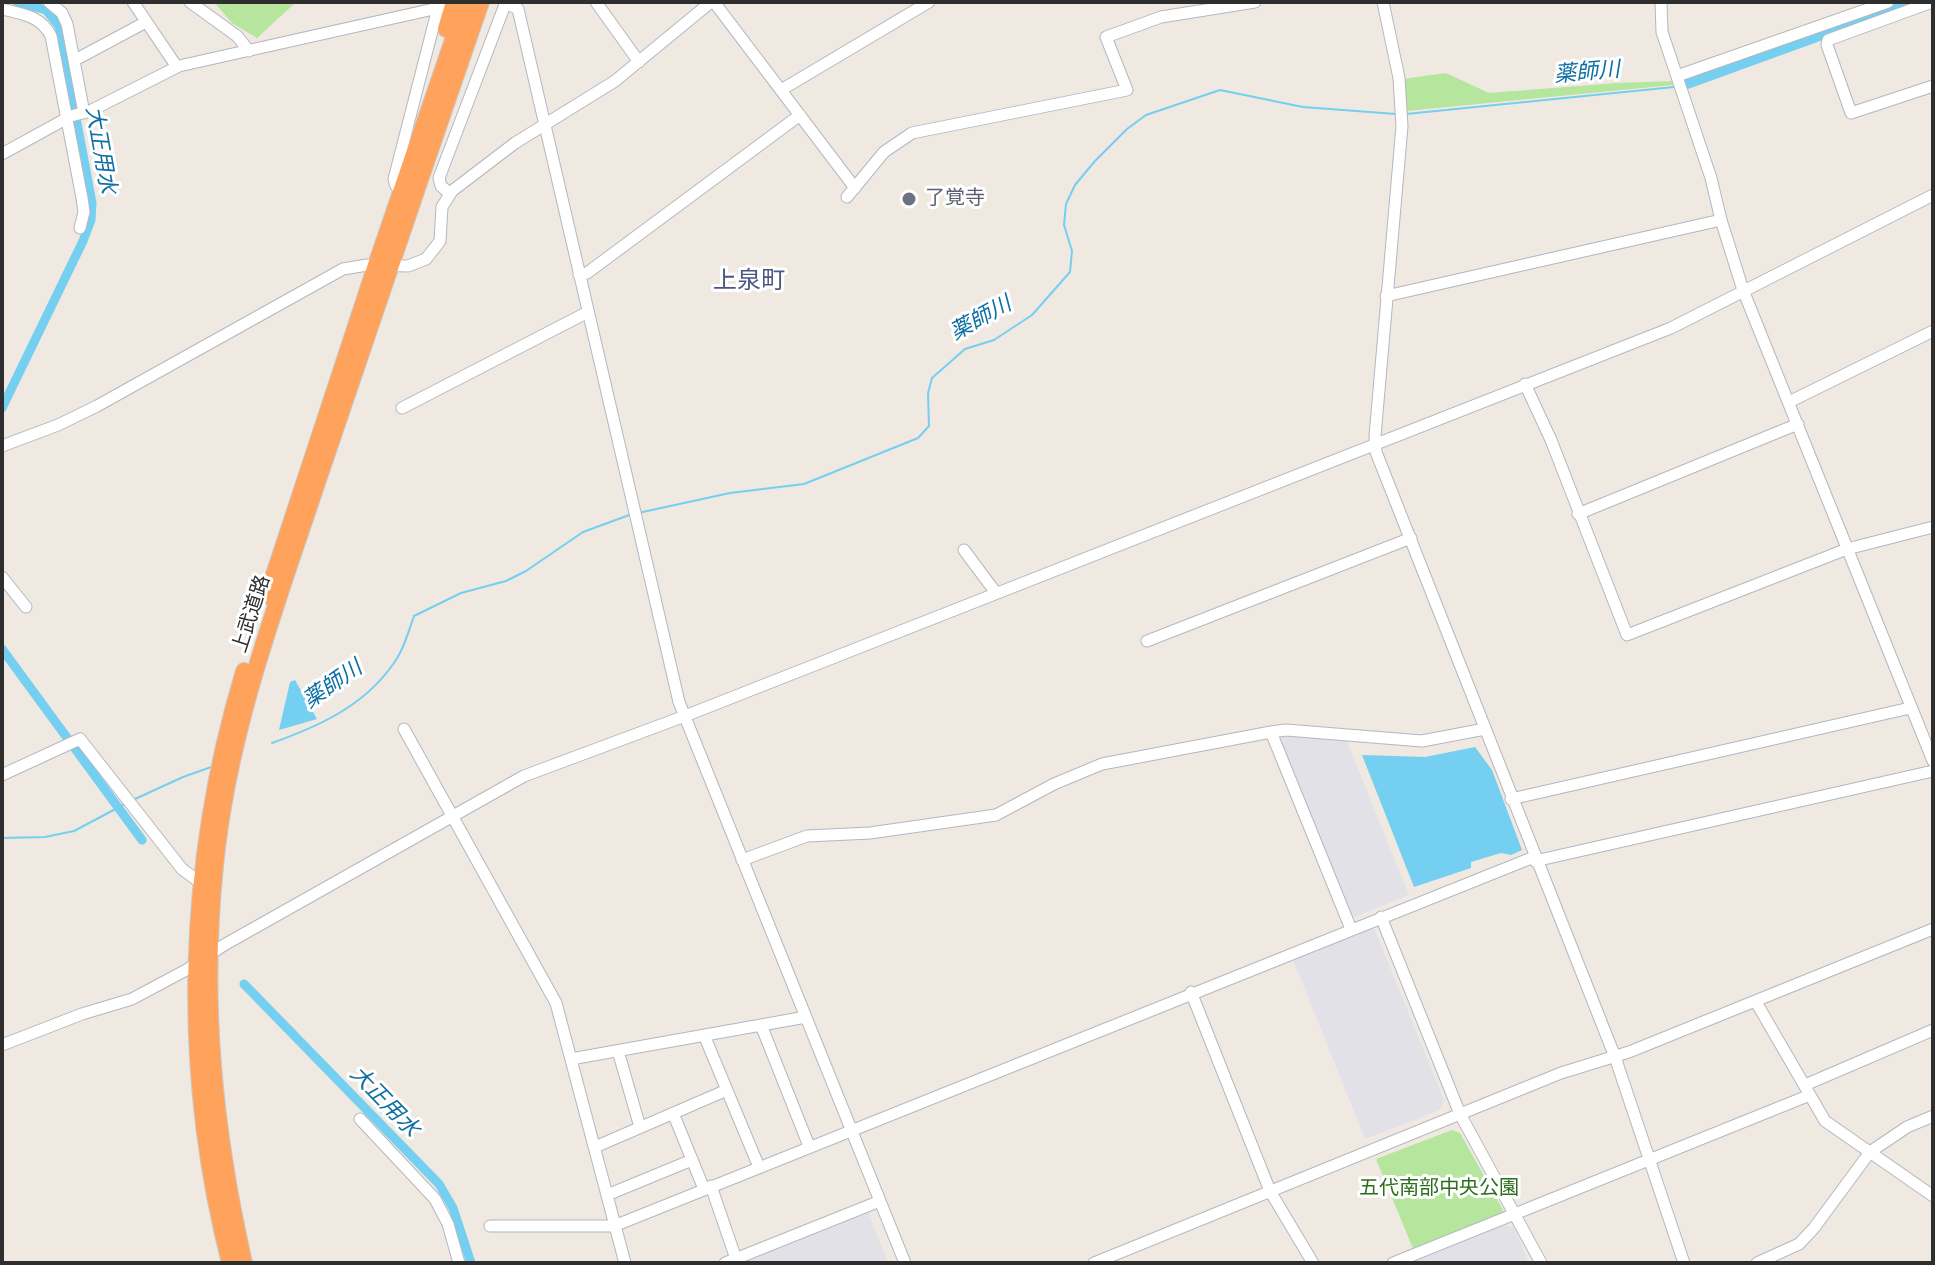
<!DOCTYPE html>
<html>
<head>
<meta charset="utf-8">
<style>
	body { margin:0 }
	#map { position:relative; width:1935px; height:1265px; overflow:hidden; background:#efe9e1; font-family:"Archivo Narrow",sans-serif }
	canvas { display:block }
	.frame { position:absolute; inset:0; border:4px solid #2e2e2e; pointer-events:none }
</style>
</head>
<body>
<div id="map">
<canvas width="1935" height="1265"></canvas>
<div class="frame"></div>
</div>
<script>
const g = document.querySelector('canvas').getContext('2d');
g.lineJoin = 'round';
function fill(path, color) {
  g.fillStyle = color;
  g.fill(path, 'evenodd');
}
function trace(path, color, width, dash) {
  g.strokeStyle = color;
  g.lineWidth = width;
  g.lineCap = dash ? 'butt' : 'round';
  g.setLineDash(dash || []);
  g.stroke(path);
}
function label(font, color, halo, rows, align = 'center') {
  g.font = font + ' "Archivo Narrow","Noto Sans JP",sans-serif';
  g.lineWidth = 6;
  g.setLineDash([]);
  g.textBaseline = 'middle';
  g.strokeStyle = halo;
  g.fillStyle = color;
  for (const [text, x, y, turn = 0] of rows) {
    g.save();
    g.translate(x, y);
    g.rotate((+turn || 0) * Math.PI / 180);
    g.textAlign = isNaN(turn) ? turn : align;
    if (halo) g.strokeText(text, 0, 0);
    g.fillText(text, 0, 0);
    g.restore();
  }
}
fill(new Path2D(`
	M1283 735 1347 741 1409 895 1355 917 1350 914 1279 740Z
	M1370 927 1375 930 1444 1100 1440 1110 1365 1139 1292 957Z
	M867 1210 888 1263H745L747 1259Z
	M1502 1224 1514 1228 1529 1263H1404Z`), '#e3e1e8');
fill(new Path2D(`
	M214 2H296L257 38 232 23Z
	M1446 73 1489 93 1617 83 1672 81 1673 85 1406 111 1403 79Z
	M1452 1130 1460 1133 1503 1210 1502 1216 1414 1251 1376 1159Z`), '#b6e59e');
fill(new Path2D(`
	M295 680 317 719 279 730 290 682Z
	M1475 747 1492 770 1522 850 1511 855 1501 853 1471 862V868L1414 887 1362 755 1425 757Z`), '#75cff0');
trace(new Path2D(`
	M1406 114 1674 87
	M638 513 730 493 804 484 918 438 929 426 928 393 932 378 965 349 994 340 1032 315 1070 272 1072 251 1064 225 1066 204 1075 185 1095 161 1127 129 1146 115 1220 90 1303 107 1396 114
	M272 743C317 727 362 707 391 667 403 652 408 633 414 616L461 593 506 581 526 571 583 532 632 514
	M135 799 183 777 214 766
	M2 838 45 837 74 831 125 804`), '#75cff0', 2);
trace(new Path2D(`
	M2 408 83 241 91 220 92 203 59 26 46 10 17 2
	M2 649 142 840
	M244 984 439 1184 453 1208 471 1263`), '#75cff0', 9);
trace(new Path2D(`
	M1687 82 1907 2`), '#75cff0', 14);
const minor = new Path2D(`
	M49 2 62 13 67 24 84 113
	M133 2 177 67
	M190 2 237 36 249 51
	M596 2 639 62
	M714 2 855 188
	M1383 2 1399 78 1402 126 1375 436 1376 452 1615 1057 1684 1263
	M1661 2 1662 32 1711 178 1721 220 1743 290 1933 761
	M1932 2 1828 40 1827 45 1851 113 1933 86
	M506 3 518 9 679 702 905 1263
	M2 9C23 14 41 16 51 36L82 198 84 212 80 228
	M75 60 146 22
	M1677 76 1888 2
	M781 90 929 2
	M2 154 71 116 90 111 179 66 447 6
	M401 190 396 186 394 179 439 4
	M449 193 441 186 439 178 506 2
	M847 197 884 152 912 133 1127 90 1106 37 1161 17 1255 2
	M579 275 587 273 800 115
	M1386 296 1721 220
	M1525 384 1551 440 1627 635 1847 549 1933 527
	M1789 402 1933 331
	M402 408 588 312
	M2 446 58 425 97 406 343 269 367 265 408 266 426 259 440 241 442 207 452 191 515 143 615 81 711 2
	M1578 514 1798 424
	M964 550 996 593
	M2 577 26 607
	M1147 641 1411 538
	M404 729 556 1003 625 1263
	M1271 732 1351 929
	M2 775 80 739 182 869 201 883
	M1511 799 1910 708
	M742 860 807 836 870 833 996 815 1054 784 1102 764 1271 732 1286 730 1422 741 1485 729
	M1535 861 1933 771
	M1381 917 1460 1114 1541 1263
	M1191 992 1270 1191 1313 1263
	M1756 1002 1825 1121 1933 1196
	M761 1025 809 1146
	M704 1035 759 1167
	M2 1045 82 1014 132 999 188 969 224 945 524 776 685 716 1671 328 1933 195
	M618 1051 640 1127
	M571 1059 806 1017
	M1805 1085 1933 1030
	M673 1113 704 1189
	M360 1119 435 1199 448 1224 459 1263
	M595 1147 727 1090
	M711 1186 737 1262
	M607 1195 692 1160
	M490 1226H614L1534 857
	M725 1263 880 1201
	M1094 1263 1561 1073 1629 1052 1933 929
	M1393 1263 1810 1095
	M1757 1263 1799 1244 1814 1228 1870 1152 1907 1127 1933 1116`);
const highway = new Path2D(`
	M446 29 454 2
	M267 596 376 265 466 2
	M230 1263C180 1069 186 863 244 671
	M244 1263C214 1130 201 1002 215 866 228 732 276 606 318 480 372 321 426 161 481 2`);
trace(minor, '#b4b7c1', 13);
trace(highway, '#c9c9c9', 18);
trace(minor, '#fff', 11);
trace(highway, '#ffa35c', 16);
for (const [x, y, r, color] of [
	[909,199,8,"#6b7280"]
]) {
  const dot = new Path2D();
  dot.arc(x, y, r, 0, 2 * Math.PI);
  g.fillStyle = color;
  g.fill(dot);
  trace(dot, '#fff', 3);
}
label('20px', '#5b616d', '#fff', [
	["了覚寺",925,199]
], 'left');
label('20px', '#2e2e2e', '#fff', [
	["上武道路",252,614,-72]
]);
label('20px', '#2c6e1b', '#fff', [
	["五代南部中央公園",1439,1189]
]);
label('italic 22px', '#0d6fa3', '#fff', [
	["薬師川",1587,73,-5],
	["大正用水",100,150,80],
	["薬師川",981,319,-29],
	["薬師川",333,685,-35],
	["大正用水",384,1102,46]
]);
label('24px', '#4d5680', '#fff', [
	["上泉町",749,282]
]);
</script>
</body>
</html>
